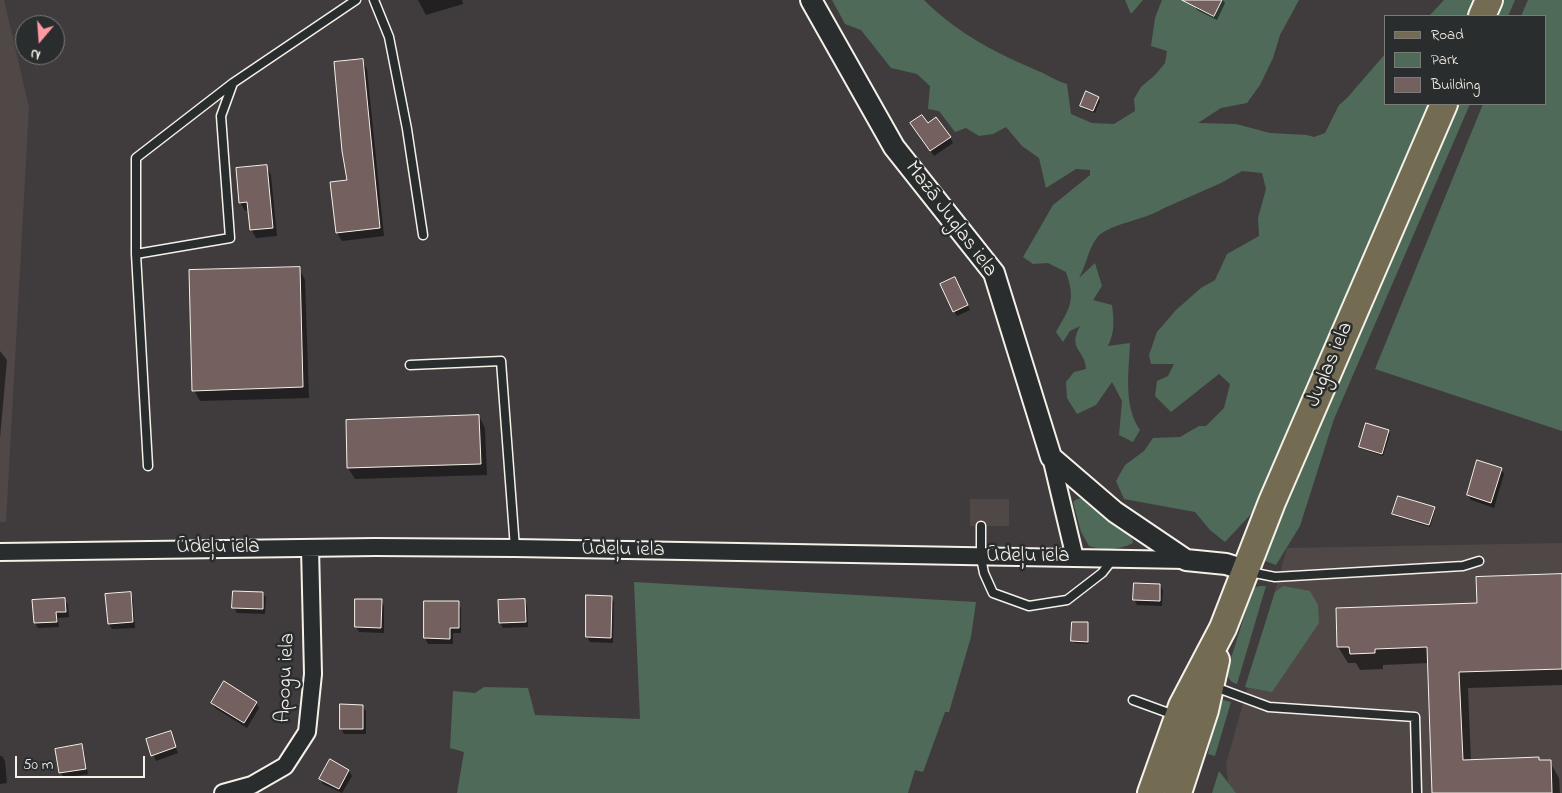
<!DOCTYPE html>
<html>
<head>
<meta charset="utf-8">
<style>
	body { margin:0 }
	#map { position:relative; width:1562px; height:793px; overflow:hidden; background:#403c3d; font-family:"Indie Flower",sans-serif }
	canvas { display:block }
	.legend { position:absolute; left:1384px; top:15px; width:162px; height:90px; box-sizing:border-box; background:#2a2d2e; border:1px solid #7b7b78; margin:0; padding:6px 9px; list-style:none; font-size:15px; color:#f4f1e8 }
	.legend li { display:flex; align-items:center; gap:10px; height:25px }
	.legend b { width:25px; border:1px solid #7b7b78 }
	.north { position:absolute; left:15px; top:15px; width:50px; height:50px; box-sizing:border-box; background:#2a2d2e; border:1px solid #7b7b78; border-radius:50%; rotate:198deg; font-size:14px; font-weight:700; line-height:20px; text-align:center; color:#f4f1e8 }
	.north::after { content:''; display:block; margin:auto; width:18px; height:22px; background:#ff9aa2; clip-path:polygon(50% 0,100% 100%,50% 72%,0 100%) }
	.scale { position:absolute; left:15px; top:756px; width:130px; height:22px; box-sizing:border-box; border:2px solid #f4f1e8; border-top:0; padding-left:6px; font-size:15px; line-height:18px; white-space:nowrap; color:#f4f1e8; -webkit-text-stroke:4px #2a2d2e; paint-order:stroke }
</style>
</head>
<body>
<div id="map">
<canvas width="1562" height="793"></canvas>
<ul class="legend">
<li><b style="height:6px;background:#736b52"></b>Road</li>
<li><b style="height:14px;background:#4f6a59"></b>Park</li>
<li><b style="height:14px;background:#74605f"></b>Building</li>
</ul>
<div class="north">N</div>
<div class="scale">50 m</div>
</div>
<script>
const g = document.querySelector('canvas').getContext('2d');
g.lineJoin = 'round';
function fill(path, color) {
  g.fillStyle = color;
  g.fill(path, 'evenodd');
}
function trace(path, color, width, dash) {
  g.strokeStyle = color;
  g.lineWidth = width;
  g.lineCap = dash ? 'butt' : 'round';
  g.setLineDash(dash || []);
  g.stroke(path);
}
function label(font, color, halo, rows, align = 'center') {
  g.font = font + ' "Indie Flower",sans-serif';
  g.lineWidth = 5;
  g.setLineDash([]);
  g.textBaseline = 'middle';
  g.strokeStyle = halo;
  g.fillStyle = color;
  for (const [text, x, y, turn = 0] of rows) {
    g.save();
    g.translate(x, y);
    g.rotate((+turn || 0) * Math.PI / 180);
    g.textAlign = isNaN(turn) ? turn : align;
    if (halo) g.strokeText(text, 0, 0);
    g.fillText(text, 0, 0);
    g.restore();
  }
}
fill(new Path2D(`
	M0 0H4L29 107 6 522H0Z
	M970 499H1009V526H970Z
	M1562 543V793H1229L1226 764 1287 548Z`), '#504747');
fill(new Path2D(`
	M832 0H924C959 35 998 54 1043 73 1051 77 1059 82 1067 84L1071 114 1092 123 1114 124 1135 111 1134 99 1141 87 1155 75 1165 63 1167 51 1151 46 1155 18 1162 0H1299L1280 35 1273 58 1260 85 1247 103 1221 108 1198 123 1236 124 1270 133 1307 135 1314 137 1325 133 1339 105 1347 98 1386 53V104H1435L1252 513 1225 542 1210 530 1195 512 1124 499 1116 481 1125 465 1144 451 1153 438 1180 437 1199 426H1206L1224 408 1230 384 1219 374 1171 412 1155 396 1157 381 1168 376 1174 364H1151L1149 355 1157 332 1176 310 1201 288 1215 280 1227 254 1259 236 1258 218 1266 189 1262 173 1242 171 1221 183 1162 209C1146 220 1106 224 1096 239 1088 250 1086 266 1079 278L1095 263 1102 286 1093 300 1112 305C1114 321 1115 331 1108 346L1130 343C1129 372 1123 405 1140 430L1133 442 1119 435 1122 401 1112 382 1096 405 1077 414 1067 398 1066 382 1074 372 1086 369C1085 349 1067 350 1080 326L1070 331 1063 342 1056 332C1070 307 1076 301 1066 272L1048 263 1033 264 1023 257 1053 205 1090 175V170L1076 169 1046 188 1039 158 1022 146 1006 127 993 134 979 136 966 128 955 132 939 111 928 109 930 86 917 74 891 68 861 30 845 24Z
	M1125 0H1143L1131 14Z
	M1444 0H1480L1474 16H1429Z
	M1501 0H1515L1508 16H1494Z
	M1528 0H1562V431L1375 369 1483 104H1546V16H1521Z
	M1457 104H1470L1334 419 1300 526 1276 565 1265 561V553L1310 436Z
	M1085 498 1131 535 1133 543C1120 550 1103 551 1089 546L1081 532 1073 502 1077 499Z
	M634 582 976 602 971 637 949 712H945L923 772 915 770 908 793H457L464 752 450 748 453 691 475 693 484 687 528 688 535 715 640 719Z
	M1260 586H1266L1237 684C1230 682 1228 679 1227 671L1253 588Z
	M1283 586 1310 591 1318 605 1319 623 1272 692 1245 687 1275 592Z
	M1223 700 1231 702 1215 756 1208 754 1218 703Z
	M1219 771 1236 793H1212Z`), '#4f6a59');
fill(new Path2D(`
	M418 0H462L463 4 426 15Z
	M1197 0H1223L1225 3 1217 20 1197 10 1194 5Z
	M362 61 367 69 384 236 342 241 337 233 331 183 348 181Z
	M1098 98 1100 101 1095 113 1083 109 1082 106Z
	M915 129 950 137 953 143 934 156Z
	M266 167 271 175 277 236 256 238 251 229 249 210 245 211 240 202Z
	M299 268 305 280 309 398 200 401 194 390Z
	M957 284 970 310 957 316 954 311Z
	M0 351 7 360 0 438Z
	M479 416 485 428 487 475 355 479 348 468 347 421Z
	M1389 431 1390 434 1383 456 1362 449 1360 447Z
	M1501 469 1504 474 1494 508 1471 500 1468 495Z
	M1434 508 1435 510 1430 527 1395 516 1393 514Z
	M1562 575V685L1468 688 1471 761 1550 762 1559 778 1560 793H1433L1429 663 1383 665V669L1360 670 1356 663H1348L1338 647 1478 605Z
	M1160 585 1163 590 1162 606 1137 605 1134 599Z
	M130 593 133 599 135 628 112 629 109 624Z
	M263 593 266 598 265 614 237 613 234 608Z
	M611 597 614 602 613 643 590 642 587 637Z
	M65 600 68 605 69 617 58 618 59 627 38 628 35 623Z
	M381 600 384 606V633L359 632 356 627Z
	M524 600 527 605 528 627 503 628 500 622Z
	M425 602 458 603 461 608V633H453V644H428L425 638Z
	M1087 624 1088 644 1074 643 1073 641Z
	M212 703H256L259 708 247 728 215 708Z
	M362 706 366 711V734H344L341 728Z
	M170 733 178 753 156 761 147 740Z
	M81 746 84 751 88 774 64 778 61 773 57 750Z
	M0 756H2L5 761 7 783 0 784Z
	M349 771 352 776 342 793 323 784 320 779Z`), '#0007');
const building = new Path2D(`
	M1182 0H1222L1214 16Z
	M363 59 380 228 336 233 330 182 347 180 342 151 334 62Z
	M1086 91 1099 97 1093 111 1080 106Z
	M922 115 928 123 936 117 951 137 930 151 910 123Z
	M267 165 273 228 250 230 247 202 239 203 236 168Z
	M300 267 303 387 192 391 189 270Z
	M955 277 968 305 953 312 940 284Z
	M479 415 481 464 347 468 346 420Z
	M1366 423 1389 430 1382 454 1359 447Z
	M1477 460 1502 468 1491 503 1467 495Z
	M1398 496 1435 507 1429 525 1392 514Z
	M1562 574V669L1459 672 1463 760 1539 757V760H1551L1552 793H1432L1427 647 1375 649V653L1350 654 1349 647H1337L1336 608 1477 603 1476 577Z
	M1134 583 1160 584V601L1133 600Z
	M233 591 263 592V609L232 608Z
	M131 592 133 622 108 624 105 594Z
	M586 595 612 596 611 638 586 637Z
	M65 598 66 612H56L57 622 34 623 32 600Z
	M355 599H382L381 628 355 627Z
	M525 599 526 622 499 623 498 600Z
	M424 601H459V628H450V639L424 638Z
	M1072 622H1088V642L1071 641Z
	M224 681 257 702 244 723 211 703Z
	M340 704 363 705V729H340Z
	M171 731 176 747 151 756 146 739Z
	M82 744 86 769 59 773 55 749Z
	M330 759 349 770 339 789 319 779Z`);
fill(building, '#74605f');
trace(building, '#f4f1e8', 1);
const service = new Path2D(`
	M374 0 389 37 407 129 423 235
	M136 254V158L233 83
	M410 365 501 361 515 548
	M148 466 136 254 230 238 221 116 233 83 356 0
	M981 526V558L984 573 993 593 1029 606 1067 600 1102 573 1113 559
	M1250 572 1275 577 1463 566 1479 561
	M1215 687 1269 707 1415 717 1417 793
	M1133 700 1174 715`);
const minor = new Path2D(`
	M1051 457 1075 558
	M0 552 375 547 515 548 1186 560
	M223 793 252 785 285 766 307 732 313 674 310 548`);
const tertiary = new Path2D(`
	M811 0 894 147 994 273 1051 457 1115 512 1186 560 1226 564 1245 570`);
const primary = new Path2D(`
	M1482 16 1489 0
	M1151 793 1182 706 1223 628 1272 502 1444 104
	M1178 793 1205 710 1216 660`);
trace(service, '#f4f1e8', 11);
trace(minor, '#f4f1e8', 20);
trace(tertiary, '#f4f1e8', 24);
trace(primary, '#f4f1e8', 30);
trace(service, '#2a2d2e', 8);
trace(minor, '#2a2d2e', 16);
trace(tertiary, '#2a2d2e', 20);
trace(primary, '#736b52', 26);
label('21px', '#f4f1e8', '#2a2d2e', [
	["Mazā Juglas iela",950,220,53],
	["Juglas iela",1331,365,-67],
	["Ūdeļu iela",218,549],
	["Ūdeļu iela",623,551,1],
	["Ūdeļu iela",1028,558],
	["Apogu iela",287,678,-87]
]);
</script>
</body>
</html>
